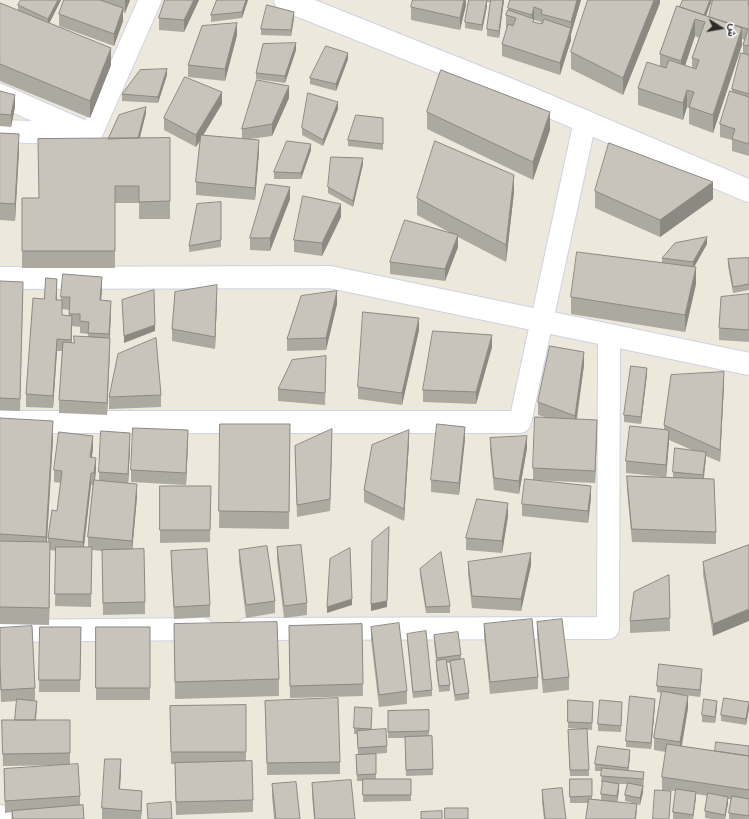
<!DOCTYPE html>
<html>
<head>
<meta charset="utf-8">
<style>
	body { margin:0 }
	#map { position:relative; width:749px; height:819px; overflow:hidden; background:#ece8db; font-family:Lato,Vazirmatn,sans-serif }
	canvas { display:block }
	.north { position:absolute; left:701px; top:8px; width:40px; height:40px; -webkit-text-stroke:3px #fff; paint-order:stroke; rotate:101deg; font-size:11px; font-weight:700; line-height:16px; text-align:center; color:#2a2a2a }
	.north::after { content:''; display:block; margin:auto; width:14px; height:18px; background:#2a2a2a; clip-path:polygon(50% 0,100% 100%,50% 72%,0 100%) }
</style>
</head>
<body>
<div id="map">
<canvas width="749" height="819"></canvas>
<div class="north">ش</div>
</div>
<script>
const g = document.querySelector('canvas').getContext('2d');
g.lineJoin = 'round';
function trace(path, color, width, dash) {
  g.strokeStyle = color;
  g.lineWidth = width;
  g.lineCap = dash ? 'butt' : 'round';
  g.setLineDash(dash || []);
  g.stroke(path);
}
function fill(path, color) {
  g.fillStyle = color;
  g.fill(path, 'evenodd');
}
const minor = new Path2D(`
	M285 0 518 93 749 191
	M0 95 80 130
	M0 131 91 134 150 0
	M0 278 330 277 749 364
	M0 422H520L585 121
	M247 629 608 628 609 335
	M0 631 203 629
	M0 816V819`);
trace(minor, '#d0d1e3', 24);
trace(minor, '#fff', 22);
fill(new Path2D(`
	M61 0 49 23 111 65 90 118 0 81V3L18 11V5Z
	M64 0H130L125 13 123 12V21L114 46 59 26V14Z
	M165 0H199L184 32 159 30V18Z
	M217 0H248L242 18 211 22V15Z
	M466 0V5L460 30 411 20V7Z
	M469 0H504L499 38 487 36V29L491 2H487V6L482 31 465 28V22Z
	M581 0 571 34V40L560 75 502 56V44L507 28 506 27V15L508 10V8ZM534 20 541 22V24L534 22Z
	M660 0V3L623 95 571 69V52Z
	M749 0V156L732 151V140L720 137V124L732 92V89L743 53V45L745 40 742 39V45L713 133 689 124V108L687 107 683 120 638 105V88L660 66V54L677 6 709 17ZM695 36 699 38 692 58V68L685 65Z
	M294 18 291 36 261 35V29Z
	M237 35 225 81 188 77V65Z
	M296 50 285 83 256 79V73Z
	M348 59 336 91 310 84V78Z
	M167 75 158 103 122 101V94Z
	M0 91 15 107 11 127 0 126Z
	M289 98 272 136 250 139 259 152 255 200 196 195V182L200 140 196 147 164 130V118L222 104 203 135 242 139V129Z
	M338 109 323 146 302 135V128Z
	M427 112 550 130 533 180 427 129Z
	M146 113 140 138H170V219H139V203H115V268H22V198H39L108 139Z
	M383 118V150L348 146V140Z
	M0 133 19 151 15 221 0 220Z
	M311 150 301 179H274V172Z
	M363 164 353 207 328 193V187Z
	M595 191 713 199 660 237 595 208Z
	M514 192 506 262 458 237V247L445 281 390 274V262L449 232 417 215V198Z
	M290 199 270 251 250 250V238Z
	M221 202V247L189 252V246Z
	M341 217 322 256 294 252V240Z
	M707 244 694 267 696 284 685 332 571 314V297L662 263V258Z
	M749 258V290L733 293 728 266V259Z
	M0 281 23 294 20 411 0 410Z
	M102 289 101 300 111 313 107 415 59 413V400L62 351H57L53 408 26 407V394L44 299 57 291V300H61V297ZM62 309 69 310V315H62ZM72 326 80 327V333L88 334V337L74 343H72Z
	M749 294V342L719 340V328Z
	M217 298 215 349 172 341V329Z
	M337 304 326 350 287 351V339Z
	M419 330 402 405 358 399V387Z
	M492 347 476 404 423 402V390Z
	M584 365 577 419 597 432 595 483 533 480 591 498 588 523 522 516V504L533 480V468L545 417 538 415V402Z
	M326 368 325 405 278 401V389Z
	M647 374 641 424 624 422V415Z
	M724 384 720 462 706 456 704 478 716 532V544L632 542 627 489V476L665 477 626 473V461L664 430V425ZM669 440 692 450 673 472V478L666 477Z
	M161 395V407L109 409V397Z
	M0 418 53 438 47 542H48V538L57 511 61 483 54 482V470L93 448 92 457 96 470 95 481H99V472L130 445 128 484 137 497 132 549 145 602V614L103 615 102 551 92 550 91 607 55 606 56 551 50 550 49 625 0 624ZM91 485H93L88 537V547H84Z
	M220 424H290L289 529 219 528Z
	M490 438 527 448 519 494 494 490 490 450Z
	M465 439 459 495 431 492V480Z
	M332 441 330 511 297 517 295 446Z
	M188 442 186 485 131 482V470Z
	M409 442 404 521 364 502V490Z
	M160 486H211L210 542 160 543Z
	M508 516 502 553 466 550V538Z
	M749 545 713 636 703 574V562Z
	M277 547 307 603V615L284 618 277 560Z
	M239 550 275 601V613L246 618 239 562Z
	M171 551 210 605V617L174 619 171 563Z
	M468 562 531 565 521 611 472 608 468 574Z
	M420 569 450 606V613H426L420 575Z
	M669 575 670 631 630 633V621Z
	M537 622 569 677V690L543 693 537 634Z
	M174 624 279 679V696L175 699Z
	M362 624 363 696 290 698 289 626Z
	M484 624 538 677V689L490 694 484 636Z
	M40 627H81L80 692H39Z
	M96 627H150V700H96Z
	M371 627 407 691V704L379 707 371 639Z
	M0 628 35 688V700H31L37 707 36 720H70V765L3 766 2 720H15L17 701 1 702 0 677Z
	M407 634 432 690V696L413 698 407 640Z
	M434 635 461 655V660L469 693V699L455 701 450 667V663H447L450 685V691L439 692 436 667V660L434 642Z
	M702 675 700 697 683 695 688 708 682 746 715 751 749 746V819H729V813L731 799H728V803L725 819H712L705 818V811L708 796 696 794 693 819H673V812L676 791 662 790V777L666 752 654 750V738L662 693 657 692V686Z
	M265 701 340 762V774L267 775Z
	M749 702V709L746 725 721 721V715Z
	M246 705V761L253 800V812L176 815 175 764H171L170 706Z
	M655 705 651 749 626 747V741Z
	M717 707 715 723 702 722V715Z
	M593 708 592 730 568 728V722Z
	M622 708 621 732 598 731V724Z
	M429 710V736H432L433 775 406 776 405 738H388V711Z
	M372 714 371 730 387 746V753L358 755 357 734H354V728Z
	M587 729 589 776H570L568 730Z
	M376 754V779H411V801L363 802V781H357L356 755Z
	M630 756 628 771 644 778 643 792 640 805 625 801V795L627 784H619V790L617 802 637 811 636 819H586L588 803H570V779H592V799L601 800V794L603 783 601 782 602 771H595V764Z
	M4 769 80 796V805L84 819H12V812L5 813Z
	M121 771 120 789 142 803 141 819H102V808Z
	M312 783 355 819H314L312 795Z
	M272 784 300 819H274L272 796Z
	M542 790 566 819H544L542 802Z`), '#aca9a1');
fill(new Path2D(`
	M58 0H61L48 26V19Z
	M125 0H130L125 13Z
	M194 0H199L184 32V20Z
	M246 0H248L242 18V12Z
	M464 0H466V5L460 30V18Z
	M487 0V6L482 31V25Z
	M503 0H504L499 38V31Z
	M577 0H581L571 34V22Z
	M654 0H660V3L623 95V78Z
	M710 0H712L704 22 702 20Z
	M534 7V20V19V31L532 27V15Z
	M123 8V21L114 46V34Z
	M294 12V18L291 36V30Z
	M695 19V36L681 78V61Z
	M237 23V35L225 81V69Z
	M571 28V40L560 75V63Z
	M742 28V45L713 133V115Z
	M296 43V50L285 83V76Z
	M111 48V65L90 118V101Z
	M348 53V59L336 91V84Z
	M167 69V75L158 103V97Z
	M289 86V98L272 136V124Z
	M687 90V107L683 120V103Z
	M222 92V104L196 147V135Z
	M15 95V107L11 127V115Z
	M338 102V109L323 146V140Z
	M146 107V113L137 148V142Z
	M550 112V130L533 180V162Z
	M19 134V151L15 221V204Z
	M259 140V152L255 200V188Z
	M311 144V150L301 179V173Z
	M363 158V164L353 207V201Z
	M514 175V192L506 262V245Z
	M713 182V199L660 237V220Z
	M290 187V199L270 251V238Z
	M341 204V217L322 256V243Z
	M458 235V247L445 281V269Z
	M707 237V244L693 269V262Z
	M696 267V284L685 332V315Z
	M102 277V289L100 312V300Z
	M57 279V291L56 312V300Z
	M217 285V298L215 349V337Z
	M337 291V304L326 350V338Z
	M111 301V313L109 346V334Z
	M72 316V328L71 352V340Z
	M419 318V330L402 405V393Z
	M155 325V331L124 343V336Z
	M492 335V347L476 404V392Z
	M110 338V350L107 415V403Z
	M57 339V351L53 408V396Z
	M584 352V365L575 428V416Z
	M647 368V374L641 424V417Z
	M724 372V384L720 462V450Z
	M597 420V432L595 483V471Z
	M53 421V438L46 554V537Z
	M465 427V439L459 495V483Z
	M332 429V441L330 511V499Z
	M188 430V442L186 485V473Z
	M409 430V442L404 521V509Z
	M669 430V442L666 478V465Z
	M130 433V445L128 486V474Z
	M93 436V448L90 469V457Z
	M527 436V448L519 494V481Z
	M706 452V458L703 482V475Z
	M96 458V470L94 485V473Z
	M91 473V485L83 554V542Z
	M137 484V497L132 553V541Z
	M591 486V498L588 523V511Z
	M508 503V516L502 553V541Z
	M389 527 387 607 371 611V604Z
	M50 542V559L49 625V608Z
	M531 553V565L521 611V599Z
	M352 599V605L327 613V607Z
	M749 609V621L713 636V624Z
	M702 669V675L700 697V690Z
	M688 696V708L680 754V742Z
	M655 699V705L651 749V743Z
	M717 701V707L715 723V717Z
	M749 702V709L746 725V719Z
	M630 750V756L628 774V768Z
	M121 759V771L119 801V789Z
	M619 784V790L617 803V796Z
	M643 786V792L640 805V798Z
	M142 791V803L141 819V811Z
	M696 792V798L693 819V815Z
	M728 797V803L725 819V815Z`), '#8c8983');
const building = new Path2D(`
	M21 0H58L48 19 18 5Z
	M64 0H100L123 8 114 34 59 14Z
	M165 0H194L184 20 159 18Z
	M217 0H246L242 12 211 15Z
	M413 0H464L460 18 411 7Z
	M469 0H487L482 25 465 22Z
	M491 0H503L499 31 487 29Z
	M510 0H577L571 22 541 14 542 10 534 7 532 15 508 8Z
	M588 0H654L623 78 571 52Z
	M683 0H710L704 15 680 7Z
	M713 0H749L748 5H749V46L743 45 748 29 709 17Z
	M0 3 111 48 90 101 0 64Z
	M267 5 294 12 291 30 261 29Z
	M677 6 742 28 713 115 689 107 694 92 687 90 683 103 638 88 647 62 666 68 669 60 696 69 699 60 692 58 705 22 695 19 681 61 660 54Z
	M508 10 534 19 533 22 542 24 544 19 571 28 560 63 502 44 508 24 513 26 516 18 506 15Z
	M237 23 225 69 188 65 202 26Z
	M296 43 285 76 256 73 263 44Z
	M326 46 348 53 336 84 310 78Z
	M741 53 749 55V94L732 89Z
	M167 69 158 97 122 94 140 70Z
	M441 70 550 112 533 162 427 112Z
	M185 77 222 92 196 135 164 118Z
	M257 80 289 86 272 124 242 129Z
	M0 91 15 95 11 115 0 114Z
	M730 91 749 97V144L732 139 735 129 720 124Z
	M308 93 338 102 323 140 302 128Z
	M146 107 138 138 108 139 119 115Z
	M356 115 383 118V144L348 140Z
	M0 133 19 134 15 204 0 203Z
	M201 135 259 140 255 188 196 182Z
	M170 138V201L139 202V186H115V251H22V198H39L38 139Z
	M287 141 311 144 301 173 274 172Z
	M435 141 514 175 506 245 417 198Z
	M609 143 713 182 660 220 595 191Z
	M331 157 363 158 353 201 328 187Z
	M266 184 290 187 270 238H250Z
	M303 196 341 204 322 243 294 240Z
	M221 202V240L189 246 197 204Z
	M405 220 458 235 445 269 390 262Z
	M707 237 693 262 662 258 675 243Z
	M577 252 696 267 685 315 571 297Z
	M749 258V284L733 287 728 259Z
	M63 274 102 277 100 300 111 301 109 334 88 333 89 322 80 321V314H69L70 297H61Z
	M46 278 57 279 56 300H62V315L72 316 71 340 57 339 53 396 26 394 33 298 44 299Z
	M0 281 23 282 20 399 0 398Z
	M217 285 215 337 172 329 175 292Z
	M154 290 155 325 124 336 122 300Z
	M337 291 326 338 287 339 301 296Z
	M749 294V330L719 328 721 297Z
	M363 312 419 318 402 393 358 387Z
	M433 331 492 335 476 392 423 390Z
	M74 336 110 338 107 403 59 400 63 342 74 343Z
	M156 338 161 395 109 397 118 354Z
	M550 346 584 352 575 416 538 402Z
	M326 356 325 393 278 389 292 360Z
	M631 366 647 368 641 417 624 415Z
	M724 372 720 450 664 425 671 375Z
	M535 417 597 420 595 471 533 468Z
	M0 418 53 421 46 537 0 534Z
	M220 424H290L289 512 219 511Z
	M437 424 465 427 459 483 431 480Z
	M630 426 669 430 666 465 626 461Z
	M133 428 188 430 186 473 131 470Z
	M332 429 330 499 297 505 295 446Z
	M409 430 404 509 364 490 372 445Z
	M101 431 130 433 128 474 99 472Z
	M59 432 93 436 90 457 96 458 94 473H91L83 542 48 538 52 510 57 511 62 471 54 470Z
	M527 436 519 481 494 478 490 438Z
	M675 448 706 452 703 475 673 472Z
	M627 476 714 479 716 532 632 529Z
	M525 479 591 486 588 511 522 504Z
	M94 480 137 484 132 541 88 537Z
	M160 486H211L210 530H160Z
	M477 499 508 503 502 541 466 538Z
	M389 527 387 601 371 604 372 541Z
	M0 541 50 542 49 608 0 607Z
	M301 545 307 603 284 606 277 547Z
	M749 545V609L713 624 703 562Z
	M267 546 275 601 246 605 239 550Z
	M56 547H92L91 594H55Z
	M350 548 352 599 327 607 330 559Z
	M144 549 145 602 103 603 102 550Z
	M207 549 210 605 174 607 171 551Z
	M441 552 450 606 426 607 420 569Z
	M531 553 521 599 472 596 468 562Z
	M669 575 670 618 630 621 634 592Z
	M532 619 538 677 490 682 484 624Z
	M562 619 569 677 543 680 537 622Z
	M277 622 279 679 175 682 174 624Z
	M399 623 407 691 379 695 371 627Z
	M362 624 363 684 290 686 289 626Z
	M32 626 35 688 1 690 0 665V628Z
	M40 627H81L80 680H39Z
	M96 627H150V688H96Z
	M426 631 432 690 413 692 407 634Z
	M458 632 461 655 437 658 434 635Z
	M446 659 450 685 439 686 436 661Z
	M464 659 469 693 455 695 450 661Z
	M659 664 702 669 700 690 657 686Z
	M662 691 688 696 680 742 654 738Z
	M630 696 655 699 651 743 626 741Z
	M338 698 340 762 267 763 265 701Z
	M724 698 749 702 746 719 721 715Z
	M17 699 37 701 35 720H15Z
	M704 699 717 701 715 717 702 715Z
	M568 700 593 702 592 723 568 722Z
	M600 700 622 702 621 726 598 724Z
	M246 705V752H171L170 706Z
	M355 707 372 708 371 729 354 728Z
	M429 710V731L388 732V711Z
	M2 720H70V753L3 754Z
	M386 729 387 746 358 748 357 731Z
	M587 729 589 770H570L568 730Z
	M432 736 433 769 406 770 405 737Z
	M716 742 749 746V756L715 751Z
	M667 744 749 756V790L662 777Z
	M598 746 630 750 628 768 595 764Z
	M376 754V774L357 775 356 755Z
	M105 759H121L119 789 142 791 141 811 102 808Z
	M252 761 253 800 176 802 175 763Z
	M78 764 80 796 5 801 4 769Z
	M602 768 644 772 643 779 601 776Z
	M363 779H411V795H363Z
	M570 779H592V796L570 797Z
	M351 780 355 819H315L312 783Z
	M603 781 619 784 617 796 601 794Z
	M296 782 300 819H276L272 784Z
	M628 783 643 786 640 798 625 795Z
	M562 788 566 819H545L542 790Z
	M676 789 696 792 693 815 673 812Z
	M655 790 671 791 669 819H653Z
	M708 793 728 797 725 815 705 811Z
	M732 796 749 799V816L729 813Z
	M589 799 637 804 635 819H586Z
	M171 802 172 819H148L147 804Z
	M83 805 84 819H13L12 811Z
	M445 808H468V819H445Z
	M442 811V819H421V812Z`);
fill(building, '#c8c4bb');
trace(building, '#8c8983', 1);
</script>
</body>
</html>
